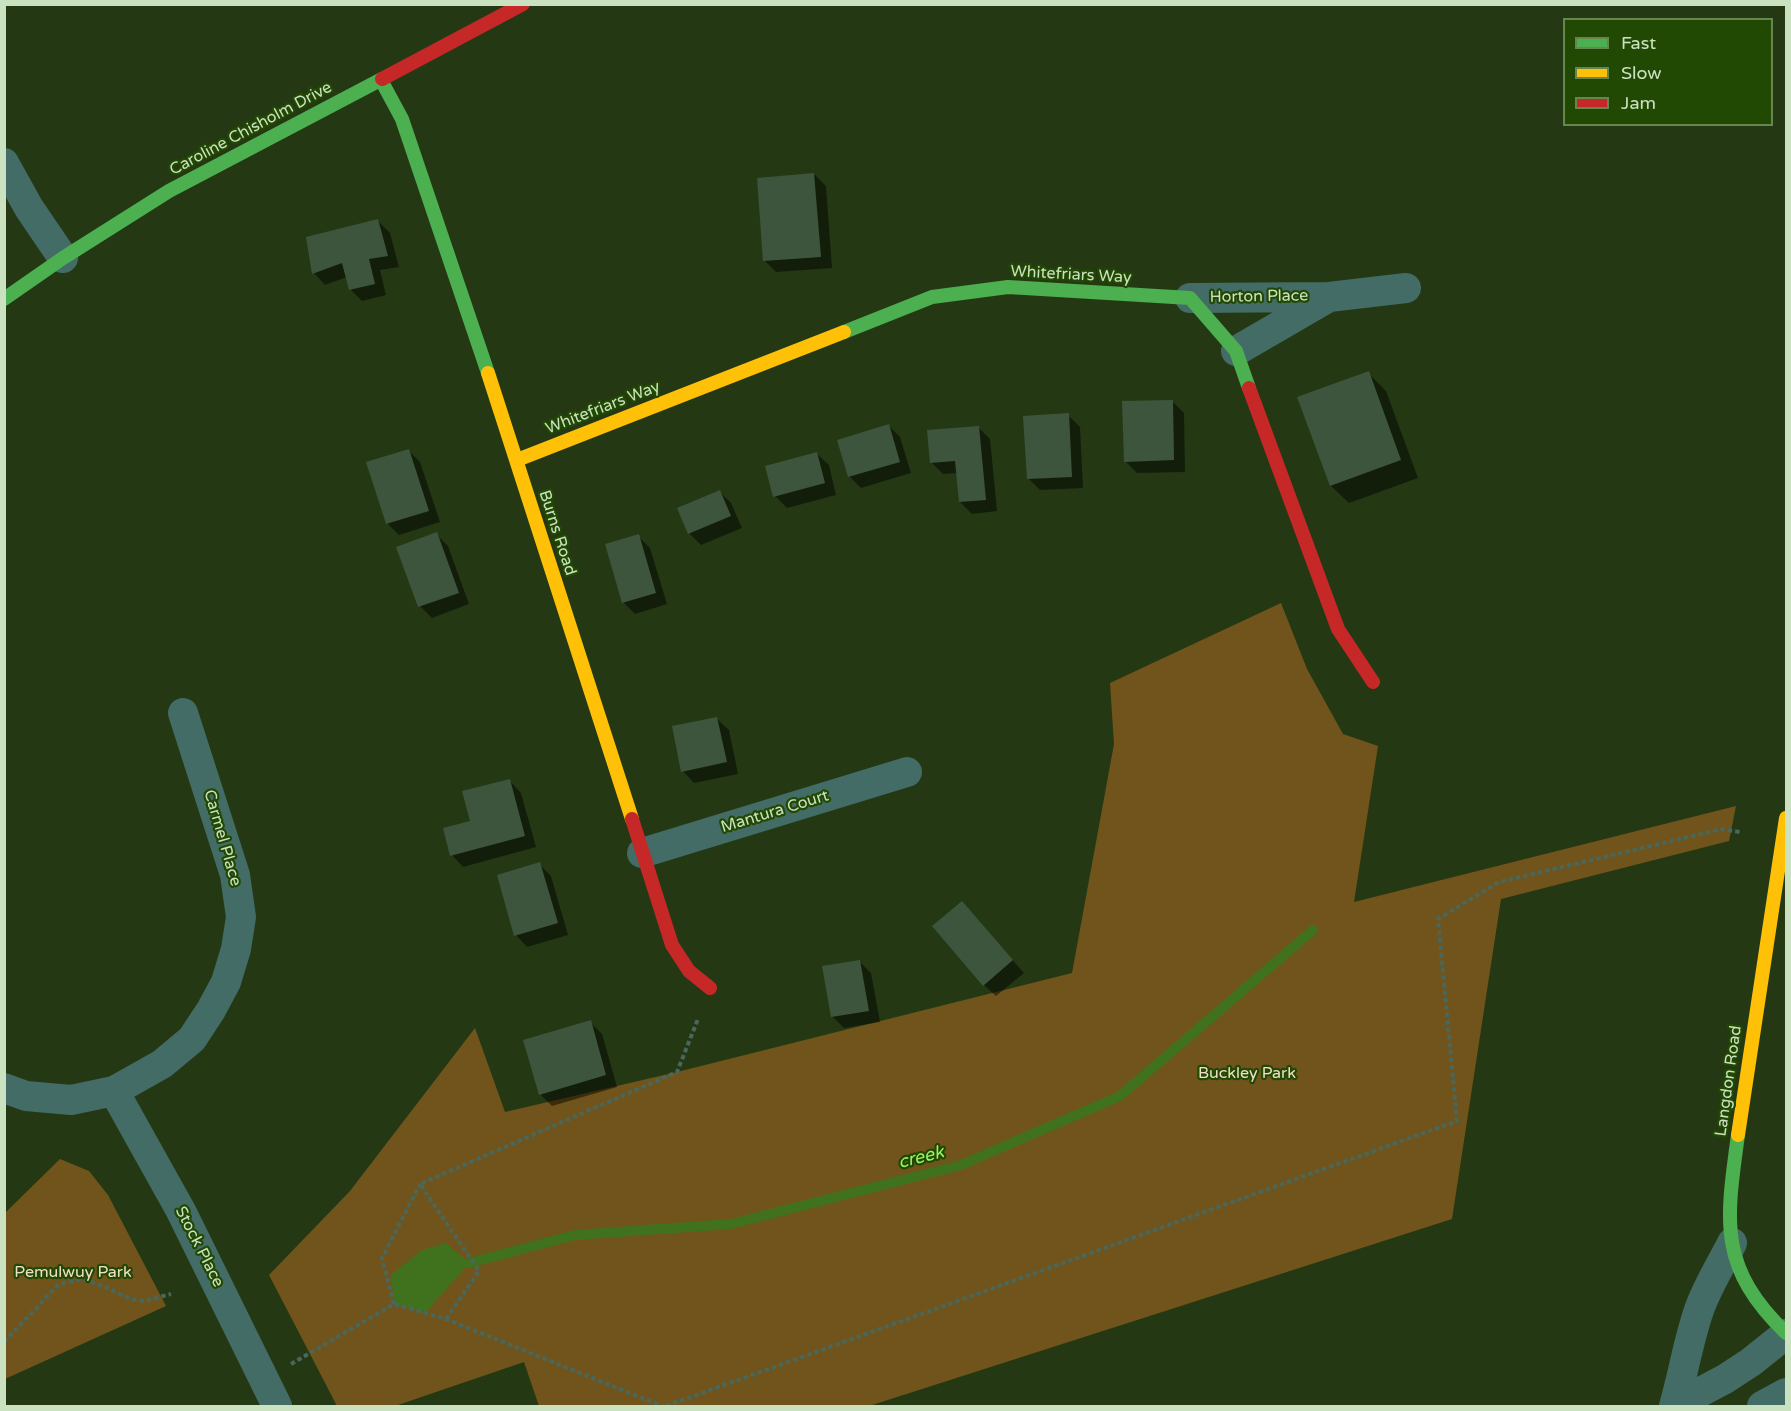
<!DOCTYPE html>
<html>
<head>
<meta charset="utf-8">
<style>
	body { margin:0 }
	#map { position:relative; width:1791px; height:1411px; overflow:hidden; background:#243913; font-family:"Varela Round",sans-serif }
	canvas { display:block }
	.frame { position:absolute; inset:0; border:6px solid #cbe2c0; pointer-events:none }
	.legend { position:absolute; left:1563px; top:18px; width:210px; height:108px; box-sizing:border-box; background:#224903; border:2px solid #66864f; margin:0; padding:8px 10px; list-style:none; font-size:18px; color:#cbe2c0 }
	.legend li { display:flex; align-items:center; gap:12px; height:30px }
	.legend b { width:30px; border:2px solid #66864f }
</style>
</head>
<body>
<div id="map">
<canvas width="1791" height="1411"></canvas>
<div class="frame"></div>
<ul class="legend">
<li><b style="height:8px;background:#4caf50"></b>Fast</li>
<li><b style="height:8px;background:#ffc107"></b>Slow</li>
<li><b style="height:8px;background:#c62828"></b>Jam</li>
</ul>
</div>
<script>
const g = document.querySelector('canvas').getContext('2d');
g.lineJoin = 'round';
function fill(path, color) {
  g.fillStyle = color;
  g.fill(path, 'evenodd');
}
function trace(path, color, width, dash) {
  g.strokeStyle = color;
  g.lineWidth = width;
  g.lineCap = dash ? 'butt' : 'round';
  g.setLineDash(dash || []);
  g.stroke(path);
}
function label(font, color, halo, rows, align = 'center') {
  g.font = font + ' "Varela Round",sans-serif';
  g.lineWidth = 4.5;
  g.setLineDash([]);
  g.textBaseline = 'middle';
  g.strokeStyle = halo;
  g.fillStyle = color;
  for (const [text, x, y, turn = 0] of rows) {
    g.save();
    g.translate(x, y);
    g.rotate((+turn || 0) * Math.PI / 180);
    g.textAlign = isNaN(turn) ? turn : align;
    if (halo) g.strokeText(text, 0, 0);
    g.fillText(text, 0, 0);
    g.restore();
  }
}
fill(new Path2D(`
	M1281 603 1307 669 1343 734 1378 746 1354 902 1736 806 1729 841 1501 899 1452 1219 869 1406H539L524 1362 395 1406H337L269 1275 350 1191 475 1028 505 1112 677 1072 1072 973 1114 744 1110 683Z
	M60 1159 89 1171 108 1195 166 1306 5 1379V1213Z`), '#71541c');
fill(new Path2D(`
	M446 1243 469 1263 426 1312 394 1304 391 1275 422 1250Z`), '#40721d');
fill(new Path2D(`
	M814 174 826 186 832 268 776 272 764 260Z
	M378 221 390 233 399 267 380 270 386 295 362 301 350 289 347 277 325 285 314 273 308 238Z
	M1368 373 1386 391 1418 478 1349 503 1331 486 1299 398Z
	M1172 401 1184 413 1185 472 1137 473 1125 461Z
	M1068 415 1080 427 1083 488 1040 490 1028 478Z
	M889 426 900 437 911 473 861 488 849 476Z
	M978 427 990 439 997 511 972 514 960 502 957 473 943 474 931 462Z
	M408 450 420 462 440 522 399 535 387 523Z
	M817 454 829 465 836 495 787 508 775 496Z
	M719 491 731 503 742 528 701 545 689 533Z
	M436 534 448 546 469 604 432 618 420 606Z
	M638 536 650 548 667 604 635 614 623 602Z
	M717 719 729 730 738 774 694 783 683 771Z
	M510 781 521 793 536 847 463 867 452 855 472 822Z
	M539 864 551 876 568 935 527 947 516 935Z
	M962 903 1024 973 996 996 984 985Z
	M859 961 871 973 880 1022 844 1028 832 1016Z
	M590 1022 602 1034 617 1087 552 1106 540 1094Z`), '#0007');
trace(new Path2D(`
	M469 1263 575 1235 731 1224 961 1165 1120 1096 1313 930`), '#40721d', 10);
fill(new Path2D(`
	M814 173 821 257 763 261 757 178Z
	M378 219 388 256 369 259 375 284 349 290 342 263 312 274 306 237Z
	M1369 371 1401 460 1330 486 1297 397Z
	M1173 400 1174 460 1124 462 1122 401Z
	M1069 413 1072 477 1027 479 1023 416Z
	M889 424 900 462 848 477 837 440Z
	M979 426 986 500 959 502 955 461 930 463 927 430Z
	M409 449 429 511 386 524 366 462Z
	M817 452 825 483 773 497 765 466Z
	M720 490 731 516 688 534 677 508Z
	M437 532 459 593 418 607 396 547Z
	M639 534 656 593 622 603 605 544Z
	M717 717 727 762 681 772 672 726Z
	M510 779 525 836 450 856 443 828 470 821 462 791Z
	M540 862 558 923 514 936 497 875Z
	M962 901 1013 960 983 986 932 926Z
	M860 960 869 1011 831 1017 822 966Z
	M591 1020 606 1075 539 1095 523 1040Z`), '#3d553c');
trace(new Path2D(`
	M394 1304 382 1258 420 1184
	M446 1319 479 1271 420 1184 677 1072 698 1019
	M4 1342 59 1284 83 1279 105 1287 131 1299 144 1301 171 1294
	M291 1364 394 1304 446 1319 662 1406
	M666 1406 1457 1121 1438 919 1499 882 1722 829 1740 832`), '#49675a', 4, [4.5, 3]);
trace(new Path2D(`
	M4 163 29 208 63 258
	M1190 298 1328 297
	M1236 351 1329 297 1406 288
	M642 853 907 772
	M4 1088 26 1096 71 1100 114 1091 162 1064 192 1039 211 1010 226 982 236 949 241 917 235 875 183 713
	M114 1091 181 1211 277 1406
	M1674 1406C1683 1375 1688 1342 1699 1310 1707 1287 1721 1265 1732 1243
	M1674 1406 1725 1379 1751 1362 1786 1334
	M1762 1406 1786 1393`), '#436c66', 30);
trace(new Path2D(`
	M381 80 402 119 488 373
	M4 299 63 258 169 191 382 79
	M844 332 932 297 1008 287 1190 298 1236 351 1249 388
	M1738 1135C1726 1222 1718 1267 1786 1333`), '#4caf50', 14);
trace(new Path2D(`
	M488 373 632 819
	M517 460 844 332
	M1738 1135 1786 818`), '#ffc107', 14);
trace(new Path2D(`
	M382 79 523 4
	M1249 388 1338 629 1373 682
	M632 819 672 945 689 971 710 988`), '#c62828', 14);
label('16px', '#cbe2c0', '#224903', [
	["Caroline Chisholm Drive",251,129,-28],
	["Whitefriars Way",1071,275,3],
	["Horton Place",1259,297,-1],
	["Whitefriars Way",603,408,-21],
	["Burns Road",557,533,72],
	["Mantura Court",775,812,-17],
	["Carmel Place",222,838,74],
	["Langdon Road",1729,1081,-82],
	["Stock Place",199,1247,63]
]);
label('16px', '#f1dfc5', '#224903', [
	["Buckley Park",1247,1074],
	["Pemulwuy Park",73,1273]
]);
label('italic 18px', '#98f263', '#224903', [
	["creek",921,1158,-14]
]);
</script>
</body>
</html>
